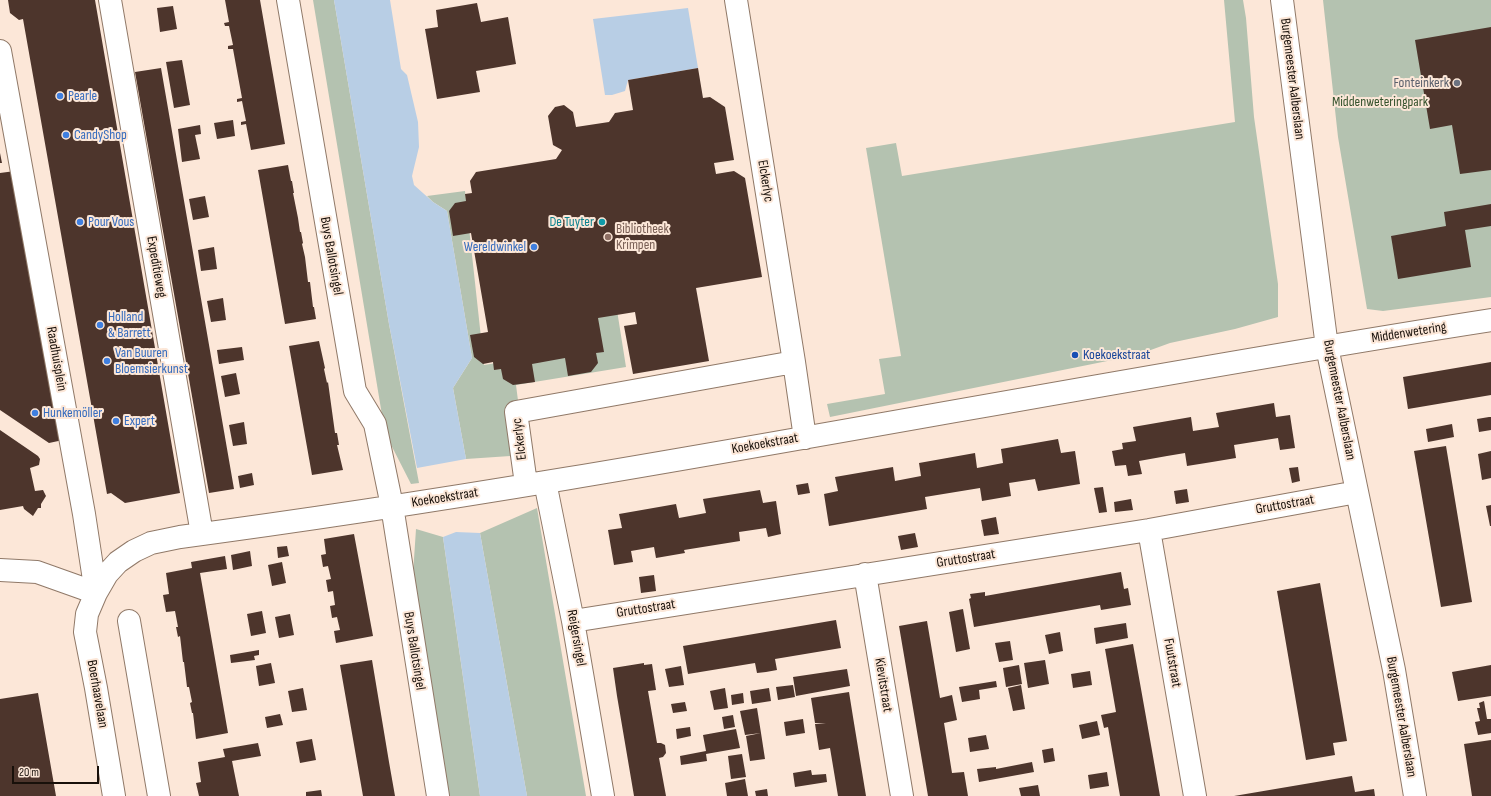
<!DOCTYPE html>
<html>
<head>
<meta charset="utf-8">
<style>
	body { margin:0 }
	#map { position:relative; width:1491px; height:796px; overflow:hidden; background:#fce7d8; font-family:"Sofia Sans Condensed",sans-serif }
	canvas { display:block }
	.scale { position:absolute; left:12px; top:766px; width:87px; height:18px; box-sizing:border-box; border:2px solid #18100a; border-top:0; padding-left:5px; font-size:12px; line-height:14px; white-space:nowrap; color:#18100a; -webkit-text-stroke:3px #fce7d8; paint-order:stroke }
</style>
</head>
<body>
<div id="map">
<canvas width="1491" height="796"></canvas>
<div class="scale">20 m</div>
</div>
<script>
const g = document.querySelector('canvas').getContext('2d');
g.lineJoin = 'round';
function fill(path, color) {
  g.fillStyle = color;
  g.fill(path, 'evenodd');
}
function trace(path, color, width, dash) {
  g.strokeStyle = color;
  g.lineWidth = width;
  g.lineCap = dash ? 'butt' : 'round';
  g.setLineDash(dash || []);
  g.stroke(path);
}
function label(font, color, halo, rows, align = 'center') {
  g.font = font + ' "Sofia Sans Condensed",sans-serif';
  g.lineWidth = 4;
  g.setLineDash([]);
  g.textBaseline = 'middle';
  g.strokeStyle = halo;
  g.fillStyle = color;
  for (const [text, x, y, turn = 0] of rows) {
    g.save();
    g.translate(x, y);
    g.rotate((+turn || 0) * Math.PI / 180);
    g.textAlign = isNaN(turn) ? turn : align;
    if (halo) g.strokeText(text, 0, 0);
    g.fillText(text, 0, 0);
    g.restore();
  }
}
fill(new Path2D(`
	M313 0H334L389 324 419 483 411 484 385 433Z
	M1224 0H1243L1246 18 1254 117 1278 284V317L1235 329 1170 343 1137 355 830 417 827 404 885 394 879 359 901 356 866 148 896 143 902 176 1235 122Z
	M1323 0H1491V297L1383 311 1367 309 1338 137Z
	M465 191 484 365 595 347 590 307 616 304 626 367 516 385 525 455 466 459 453 388 472 358 447 211 433 202 427 196Z
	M537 508 586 796H527L480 533Z
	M416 529 443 537 480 796H445L411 604Z`), '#b4c2b0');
fill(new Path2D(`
	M334 0H390L401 69 407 75 418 122 419 147 412 176 414 185 433 202 447 211 472 358 453 388 466 459 417 468 389 324Z
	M688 8 698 68 628 80 625 91 612 95H605L593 19Z
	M456 532 480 533 527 796H480L443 537Z`), '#b8cee5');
fill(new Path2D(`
	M8 0H95L180 493 125 503 111 493 107 494 23 19 19 20 10 13Z
	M225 0H260L285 144 251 150 246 124 241 125V122L246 121 242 101 237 102V99L242 98 233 49H228V46L233 45 229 26H225L224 23 229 22Z
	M477 3 481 22 508 17 516 64 476 71 480 92 437 99 425 29 438 27 436 10Z
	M173 6 177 29 160 32 157 8Z
	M1491 27V170L1460 174 1452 125 1430 129 1415 40Z
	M182 60 190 105 174 108 166 62Z
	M161 68 234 489 209 493 135 72Z
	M698 68 703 98 710 97 725 107 734 160 714 163 716 174 734 171 745 178 762 277 696 288 709 361 633 374 624 326 637 324 635 312 598 318 604 352 596 353 598 363 591 372 568 376 565 358 532 364 535 382 513 385 503 379 501 369 494 370 493 362 483 364 474 357 470 335 488 332 471 233 453 236 449 211 455 203 466 201 465 194 472 193 470 181 476 172 556 159 562 150 553 145 548 116 555 107 564 105 573 112 576 127 609 122 615 113 633 110 628 80Z
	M233 120 235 136 217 139 214 123Z
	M200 125 201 134 195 135 200 159 182 162 178 129Z
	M0 153 2 163H0Z
	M288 165 291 181H292L294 193H293L298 218 300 232H301L303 243 302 244 305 257 308 282H310L313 307H314L316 319 285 324 258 170Z
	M15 171 63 440 49 443 0 410V173Z
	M205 196 209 217 193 220 189 199Z
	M1491 204V226L1465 230 1471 267 1398 279 1391 236 1446 226 1444 212Z
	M214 247 217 269 201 271 198 250Z
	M223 298 226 320 211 322 207 301Z
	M319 341 325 368 324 369 327 383 328 382 335 433H337L339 445H337L343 470 312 475 289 346Z
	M242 347 244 360 219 364 217 350Z
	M1491 362V395L1408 409 1403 377Z
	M236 373 240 394 225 397 221 376Z
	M1274 403 1276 417 1290 415 1295 448 1280 450 1278 438 1234 445 1236 458 1212 462 1187 466 1185 453 1167 456 1139 461 1142 474 1128 476 1126 465 1115 466 1112 451 1123 449 1122 443 1136 441 1133 427 1191 417 1193 431 1219 427 1216 413Z
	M1489 417H1491V430L1479 432 1477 419Z
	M244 422 247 444 233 446 229 425Z
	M1452 424 1454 437 1428 442 1426 429Z
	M0 430 38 456 40 459 39 465 30 468 35 491 43 490 46 496 41 504V508H38L33 516 24 509 23 506 0 510Z
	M1058 439 1061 453 1075 451 1080 484 1038 491 1035 479 1009 483 1011 496 982 501 980 488 925 497 927 509 829 526 824 494 838 491 835 477 893 467 895 481 921 476 919 463 975 453 977 468 1003 463 1001 449Z
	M1446 446 1472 602 1441 607 1414 451Z
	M1491 451V478L1482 480 1478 454Z
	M1298 467 1300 481 1292 483 1289 468Z
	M252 473 254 485 240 488 238 476Z
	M808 483 810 493 798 495 796 485Z
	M1103 487 1107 512 1099 513 1094 488Z
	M1187 489 1189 502 1176 504 1174 491Z
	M760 490 763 503 776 501 781 534 768 537 766 528 739 532 740 541 684 550 685 553 656 558 654 547 631 551 633 562 614 565 608 530 622 528 619 514 676 504 679 518 706 513 703 499Z
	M1131 499 1133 510 1115 512 1114 502Z
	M1491 505V526H1490L1486 506Z
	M996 517 999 534 984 536 981 520Z
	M915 533 918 547 901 550 898 536Z
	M354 534 373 636 336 643 334 631 340 630 337 617 332 618 330 606 335 605 333 591 328 592 326 580 331 579 328 566 323 567 321 555 326 554 324 539Z
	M287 546 289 556 278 558 277 547Z
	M250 551 252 566 233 570 231 555Z
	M225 556 227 569 200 573 228 733 196 739 193 713H192L190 703 192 702 189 687H187L184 662H183L180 636 178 637 176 627H178L175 611 166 612 163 595 169 594 166 573 192 568 191 562Z
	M282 562 286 583 272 586 268 565Z
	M1121 572 1124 589 1128 588 1131 605 1101 610 1100 605 974 627 969 599 971 598 970 594 985 592V596Z
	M654 575 656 591 641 593 639 577Z
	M1320 583 1347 741 1333 743 1335 755 1306 760 1277 591Z
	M963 609 970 649 956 652 949 612Z
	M262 611 266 633 251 636 247 614Z
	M290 614 294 635 279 638 275 617Z
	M836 620 841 648 775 659 777 670 766 672 757 673 755 663 688 674 683 646Z
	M927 621 940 698 952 695 957 720 944 723 952 773 964 772 968 796H928L899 626Z
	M1126 623 1128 638 1096 644 1094 628Z
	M1060 632 1063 651 1049 654 1045 635Z
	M1010 641 1013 660 999 662 995 643Z
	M1133 644 1151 745 1160 796H1120L1108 727 1104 728 1101 715 1116 712 1105 649Z
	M259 650V655L254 656 255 660 231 663 230 655Z
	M372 660 389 762 395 796H363L340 665Z
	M1045 660 1049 684 1028 688 1024 663Z
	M271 663 275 683 259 686 256 666Z
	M644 663V665L652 664 656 690 648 691 657 743H661L665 745 666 753 663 757 659 758 666 796H634L617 696 613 668Z
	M1019 665 1022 684 1006 687 1003 668Z
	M1491 665V696L1458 701 1452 672Z
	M681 666 684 685 669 687 665 669Z
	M847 669 850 686 796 696 793 677Z
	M1090 671 1092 685 1073 688 1071 674Z
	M996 681 997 687 979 690 980 699 962 702 959 687Z
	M793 685 795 697 778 700 776 687Z
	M1021 685 1025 709 1013 711 1008 688Z
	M303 688 307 710 292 712 288 691Z
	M725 688 728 708 714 710 710 691Z
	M769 688 771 701 752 704 750 691Z
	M849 692 853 717 866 796H838L830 748 819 750 815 724 826 723H815L811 698Z
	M38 693 56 796H0V699Z
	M743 693 744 703 732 705 731 695Z
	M1484 701 1487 719H1491V733L1478 735 1475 722 1480 721 1477 708H1480L1479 703Z
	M685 702 687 711 673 713 671 704Z
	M757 708 761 733 745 735 740 711Z
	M280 714 283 725 267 728 265 717Z
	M733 715 735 727 724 729 722 717Z
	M803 719 805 733 786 736 784 722Z
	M1097 721 1100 735 1082 739 1079 725Z
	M690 727 691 736 677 739 676 729Z
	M736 729 740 748 706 754 707 761 681 765 680 756 706 751 703 735Z
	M761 733 765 759 750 761 746 736Z
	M986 735 989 749 970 752 968 738Z
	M312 739 316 760 300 763 296 742Z
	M1491 740V796H1472L1464 744Z
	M258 743 261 756 232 761 239 796H199L196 783 201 782 198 762 225 757 223 749Z
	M1053 748 1055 761 1044 763 1042 750Z
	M742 754 746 777 731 779 728 756Z
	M1032 762 1034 772 979 782 977 769 996 767V769Z
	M811 770 812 775 826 774 827 782 795 787 793 773Z
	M1107 772 1109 786 1090 789 1088 775Z
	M1352 776 1355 792 1374 789 1375 796H1234Z
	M745 779 748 796H727L725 783Z
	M1038 785 1040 796H1021L1019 788Z
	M767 789 768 796H756L755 791Z
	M321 790 322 796H306V792Z`), '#4d352c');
const minor = new Path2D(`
	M110 0 202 534
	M288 0 355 391 375 424 392 506 438 796
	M1282 0 1327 347 1394 670 1415 796
	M0 51 84 514 96 593
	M794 362 805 438
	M545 482 573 621 603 796
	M526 484 516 412 794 362 736 0
	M1149 530 1195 796
	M0 570 37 572 96 593
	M865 574 902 796
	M129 621 159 796
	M573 621 1149 530 1357 492
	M114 796 96 688 85 632 87 614 96 593 107 574 118 562 134 551 151 543 180 537C619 479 1053 388 1491 320`);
trace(minor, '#907968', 24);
trace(minor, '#fff', 22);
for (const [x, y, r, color] of [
	[1457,83,4,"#6b7280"],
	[60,96,4,"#3f7fe0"],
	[66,135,4,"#3f7fe0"],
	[80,222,4,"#3f7fe0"],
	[602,222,4,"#0f9aa8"],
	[608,237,4,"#8d6e63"],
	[534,247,4,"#3f7fe0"],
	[100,325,4,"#3f7fe0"],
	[1075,355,4,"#1a4fb4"],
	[107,361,4,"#3f7fe0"],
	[35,413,4,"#3f7fe0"],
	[116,421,4,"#3f7fe0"]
]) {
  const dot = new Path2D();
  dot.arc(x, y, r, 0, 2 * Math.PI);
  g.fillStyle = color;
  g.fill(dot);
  trace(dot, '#fce7d8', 1.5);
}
label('14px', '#18100a', '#fce7d8', [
	["Burgemeester Aalberslaan",1292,79,83],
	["Elckerlyc",765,181,81],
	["Buys Ballotsingel",331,256,80],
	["Expeditieweg",156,267,80],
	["Middenwetering",1409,333,-9],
	["Raadhuisplein",56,359,80],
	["Burgemeester Aalberslaan",1339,400,79],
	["Elckerlyc",520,439,-97],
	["Koekoekstraat",765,444,-10],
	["Koekoekstraat",445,498,-9],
	["Gruttostraat",1285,505,-10],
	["Gruttostraat",966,559,-9],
	["Gruttostraat",646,609,-9],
	["Reigersingel",576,638,80],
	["Buys Ballotsingel",414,651,81],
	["Fuutstraat",1172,663,80],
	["Kievitstraat",883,685,81],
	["Boerhaavelaan",97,694,80],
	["Burgemeester Aalberslaan",1401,717,80]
]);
label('14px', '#5b616d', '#fce7d8', [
	["Fonteinkerk",1449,83]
], 'right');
label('14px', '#366cbe', '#fce7d8', [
	["Pearle",68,96],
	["CandyShop",74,135],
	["Pour Vous",88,222],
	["Wereldwinkel",526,247,"right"],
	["Holland",108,317],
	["& Barrett",108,333],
	["Van Buuren",115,353],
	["Bloemsierkunst",115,369],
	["Hunkemöller",43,413],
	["Expert",124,421]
], 'left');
label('14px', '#34522c', '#fce7d8', [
	["Middenweteringpark",1380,102]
]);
label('14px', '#0d838f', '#fce7d8', [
	["De Tuyter",594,222]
], 'right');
label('14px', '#785e54', '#fce7d8', [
	["Bibliotheek",616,229],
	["Krimpen",616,245]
], 'left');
label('14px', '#164399', '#fce7d8', [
	["Koekoekstraat",1083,355]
], 'left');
</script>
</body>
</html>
